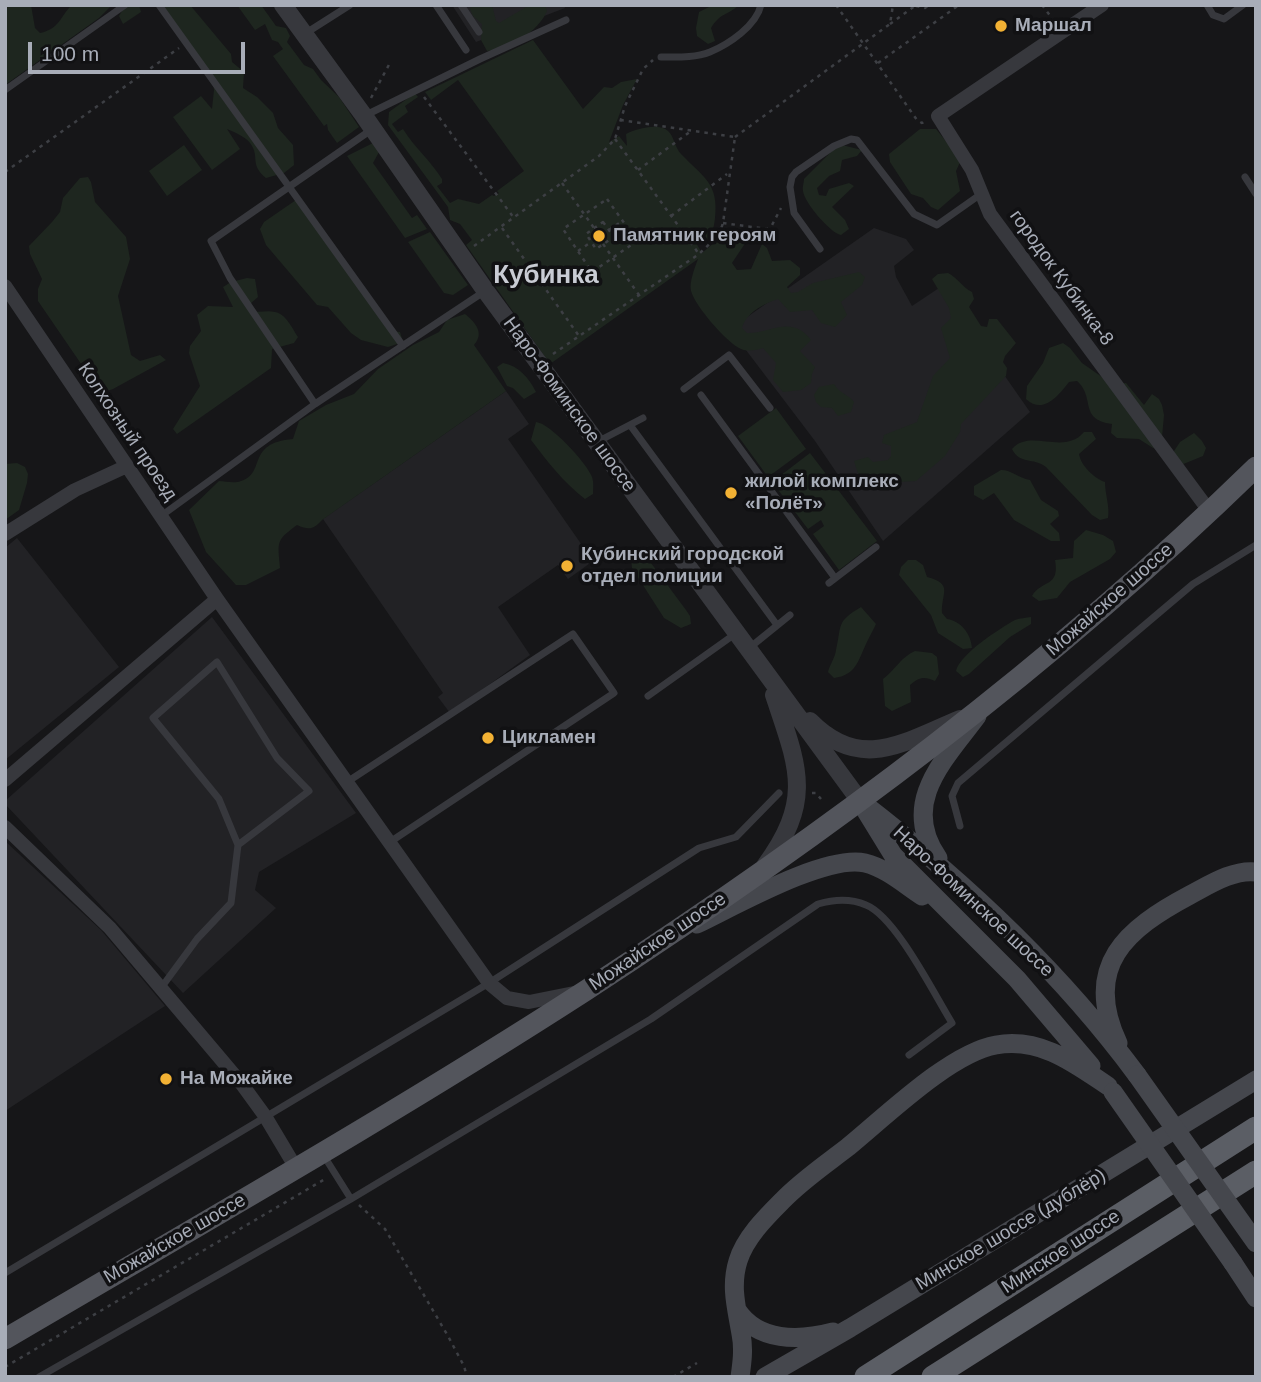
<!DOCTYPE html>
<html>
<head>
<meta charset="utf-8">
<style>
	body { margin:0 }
	#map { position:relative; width:1261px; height:1382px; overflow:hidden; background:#161618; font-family:Arial,sans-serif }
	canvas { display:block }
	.frame { position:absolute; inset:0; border:7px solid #a8adb8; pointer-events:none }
	.scale { position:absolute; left:28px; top:42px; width:217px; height:32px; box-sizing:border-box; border:4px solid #a8adb8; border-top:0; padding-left:9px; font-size:21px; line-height:24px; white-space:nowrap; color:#a8adb8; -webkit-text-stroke:5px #111113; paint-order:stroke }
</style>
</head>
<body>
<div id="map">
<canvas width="1261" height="1382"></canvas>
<div class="frame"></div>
<div class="scale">100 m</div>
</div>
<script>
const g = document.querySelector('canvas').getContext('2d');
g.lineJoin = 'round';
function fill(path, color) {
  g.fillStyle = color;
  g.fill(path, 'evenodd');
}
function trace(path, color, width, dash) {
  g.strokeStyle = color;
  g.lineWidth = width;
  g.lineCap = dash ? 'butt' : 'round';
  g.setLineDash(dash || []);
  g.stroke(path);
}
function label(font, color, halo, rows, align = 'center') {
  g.font = font + ' Arial,sans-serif';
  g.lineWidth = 7;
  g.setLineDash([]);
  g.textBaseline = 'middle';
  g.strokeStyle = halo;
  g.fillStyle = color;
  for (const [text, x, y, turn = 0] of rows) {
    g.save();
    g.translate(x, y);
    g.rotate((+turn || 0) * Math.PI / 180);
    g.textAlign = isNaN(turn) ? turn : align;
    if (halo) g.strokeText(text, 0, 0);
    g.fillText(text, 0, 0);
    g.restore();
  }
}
fill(new Path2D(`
	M452 5H564L565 8 476 42Z
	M874 228 906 239 914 250 894 266 896 277 912 306 942 286 1030 412 883 541 815 441 730 329Z
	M506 391 529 424 508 439 593 561 568 579 558 565 498 607 530 655 450 713 438 697 443 693 323 519Z
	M17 538 119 667 5 760V548Z
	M212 617 356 813 259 872 255 890 276 908 183 993 5 804V801Z
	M5 841 101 930 165 1006 5 1111Z`), '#222225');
fill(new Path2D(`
	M7 5H31L35 28 40 33C60 29 60 16 72 5L111 6 99 18 5 85V7Z
	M139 5 141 12 123 24 119 16 125 6Z
	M158 5H190L231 54 232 62 244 72 243 88 257 97 273 113 278 128 293 145 294 165 284 173 266 178C250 165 259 158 252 146 247 137 236 133 227 129L240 149 212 170 173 117 201 96 212 109 214 90 213 83Z
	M237 5H261L276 26 286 28 290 36 287 42 304 65 313 69 321 80 339 97 359 127 337 143 328 130 327 124 324 126 273 56 283 49 278 42 272 40 265 24 255 30Z
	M472 5H492L496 21 499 23 528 6 545 5 547 11C538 32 510 49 487 51L481 40 482 24 473 16 470 9Z
	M713 5H739C727 16 721 12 711 28L715 41 708 44 697 36 696 28 699 12Z
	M533 40 583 109 604 87 612 88 621 82 637 79 623 105 609 142 619 136 627 146 626 134C635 129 659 122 668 131 674 136 675 148 681 154 703 177 719 183 715 218 714 228 712 235 705 243H696L702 253 729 230 743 233 746 242 732 263 737 270 751 269 762 244 767 248 772 261 790 260 800 268V275L787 287 791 293 798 292 813 283 859 272 865 277 862 285 841 302 847 315 835 327 821 323 812 310 790 312 778 299C763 304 746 313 742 328L747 333C770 334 791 314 811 340L800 351 815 367 812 374 811 383 801 390 783 392 773 380 776 363 763 348C757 350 748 352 741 349 727 343 695 306 691 291 689 282 695 267 698 259L550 364 466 245 472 240 460 224 450 220 448 207 388 125 389 112 415 93 418 97 405 106 408 112 392 124 398 132 403 129C414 147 431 161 442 179V183L437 186 450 203 458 199 479 204 492 195 494 196 499 193 497 191 524 171 458 80 431 100 425 92Z
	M920 129H936L961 160 956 171 960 191 938 210 931 207 923 198 911 194 890 162 889 154Z
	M373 143 379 152 373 163 412 218 417 215 427 229 405 238 347 156Z
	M184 145 202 170 167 196 149 171Z
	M842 145 862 150 857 156 842 160 840 171 829 176 817 188 819 195 826 196 829 189 849 183 854 186 832 207 845 220 849 229 841 235C830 233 804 202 803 191 802 187 804 183 804 179L835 148Z
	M88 177 91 182 95 202 126 237 130 259 118 296 131 355 140 361 160 355 166 360 113 389 101 393 38 301V289L42 279 30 254 29 246 52 222 60 212 63 198 80 178Z
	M296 200 392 331 400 332 403 342 388 347 361 340 351 333 328 307 317 305 266 245 260 229 264 222Z
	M430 232 468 285 453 295 444 293 408 242Z
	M948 273C958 278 962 287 972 292L974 299 969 307 981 326 987 327 989 319H997L1016 343 1005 356 1003 362 1007 368 1006 376 961 424 960 432 945 456 916 481 899 482 878 489 861 483 854 461 868 457 873 462 888 460 891 456V446L882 443 884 435 917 422 933 376 950 358 941 328 951 318 949 308 932 279 938 274Z
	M247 278 255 279 258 297 250 304 251 311C260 313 267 310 275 312 286 314 292 328 298 337L294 343 272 349 271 368 177 434 173 429 200 386 189 353 190 346 201 331 197 315 208 306 233 307 223 287 231 282Z
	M465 314C475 322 485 333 474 345L506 391 322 520C313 530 309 530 297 525 275 541 278 542 280 568L246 585H236L206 552 189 510 219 481C226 481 233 484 241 481 267 473 245 443 293 439L299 421 326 405 354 394 378 369 413 345 439 332 447 320Z
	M1063 343 1070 348 1082 363 1112 384 1126 383 1144 405 1152 394 1159 399 1162 405 1164 415 1161 448H1153L1139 439 1117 438 1111 433 1112 424C1078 419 1096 398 1077 381L1069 382C1058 396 1043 415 1026 399L1027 386 1043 363 1049 348Z
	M503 363C519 366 529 378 536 392L524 399 513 388 507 386 497 367Z
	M834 384C840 394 848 394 854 402L851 412 838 416 832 408 821 407 816 402 814 395 819 387Z
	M776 408 806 449 768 477 738 436Z
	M536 422C550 423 587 463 592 477 594 483 593 488 593 494L585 499C563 482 547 461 531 440Z
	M1084 432H1092L1096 439 1079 454C1081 466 1094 478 1105 482 1105 494 1110 507 1108 518L1100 520 1092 515 1046 467C1033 457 1020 465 1012 449 1030 428 1064 456 1084 432Z
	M1194 433 1202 441 1206 448 1203 456 1181 465 1175 460 1174 451 1180 442Z
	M810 453 877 541 839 570 813 534 824 526 821 520 808 529 772 482Z
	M17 463 25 467 28 474 27 483 19 510 5 520V464Z
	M1001 470C1012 470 1018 478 1030 480L1041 500 1058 511 1059 516 1050 524 1059 533 1060 541H1051L1014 520 994 493 983 500 974 495V486Z
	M1086 530 1103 535 1113 541 1116 552 1110 559 1070 582 1057 598 1039 601 1032 596C1042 579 1060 588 1055 560L1073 558 1074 541Z
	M637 554 651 563 686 610 690 616 691 624 681 628 664 618 632 568 631 559Z
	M908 560H916L923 565 927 577C954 584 941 593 942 613L947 619C961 621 971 634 972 648L963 649 938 633 931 615 899 575 901 567Z
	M861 607 876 624C873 631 869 637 866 644 858 661 856 675 834 678L828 672C830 664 835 658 836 650 842 624 836 622 861 607Z
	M1031 617V624L1010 637 969 674 963 677 956 671C960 654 999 629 1015 620 1020 618 1026 618 1031 617Z
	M915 651 932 653 937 657 939 674 935 681C924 676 919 677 910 685L911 702 892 711 885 706 883 679C895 670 901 657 915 651Z`), '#1e261f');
trace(new Path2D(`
	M836 5 917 120 922 123 926 121
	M1042 5 1054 21
	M916 6 925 8 929 5
	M890 24 916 5
	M878 63 959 5
	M424 97 514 218
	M371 98 391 61
	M735 137 890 24 893 5
	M615 139 699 254
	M638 170 691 131
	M5 172 179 48
	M562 183 594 228
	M607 199 637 241 592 272 563 229Z
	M671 216 727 174
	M603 222 614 237 596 249 586 234Z
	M723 223 767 229 772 225 781 208
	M502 228 579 336
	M609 230 622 221
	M603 244 639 295
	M474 246 599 156 615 139 625 106 643 69 653 60
	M578 251 591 242
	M553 354 699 254 719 235 723 223 735 137 621 120
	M812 793H816L821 799
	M359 1205 385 1229 448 1336 464 1366 467 1377
	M5 1367 325 1179
	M673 1377 697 1363`), '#3d3f44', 2.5, [3.5, 5]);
trace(new Path2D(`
	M159 5 403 346
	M436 5 466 50
	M461 5 479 32
	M1207 5 1213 15 1224 19 1243 5
	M306 33 350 5
	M661 57C677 57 695 58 710 52 729 44 756 26 761 5
	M5 90 125 5
	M364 116 480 59 566 20
	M371 130 211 241 230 278 315 404 485 291
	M1245 177 1256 194
	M820 249 794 213 790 187 792 177 796 172 834 146 851 139 857 140 914 214 937 225 981 194
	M684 389 729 355 770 408
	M701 395 835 578
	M630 425 777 625
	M597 442 643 418
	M161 516 315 404
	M829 583 876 547
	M748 649 790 615
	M648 696 735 634
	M347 782 573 634 614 693 390 842
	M960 826 952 796 958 783 1193 584 1256 545
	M161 988 197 939 231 903 238 845 309 791 277 758 217 662 153 718 219 799 238 845
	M324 1156 351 1199
	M5 1273 489 983 699 848 736 837 779 793
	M39 1377 351 1199 651 1019 818 904C835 899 850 898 866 905 896 917 934 994 952 1023L909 1055`), '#37383d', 7);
trace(new Path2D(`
	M1102 5 938 116 972 170 990 214 1210 512
	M5 286 217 599 489 983 507 998 529 1002 574 993
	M5 534 75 490 127 466
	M5 780 217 599
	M5 827 110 928 241 1083 265 1116 296 1168`), '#37383d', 14);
trace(new Path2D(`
	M283 5 364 116 485 290 860 801
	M810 721C861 773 904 742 960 719
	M765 866C814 799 798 767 774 695`), '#37383d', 18);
trace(new Path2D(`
	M860 801C963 880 1060 971 1137 1075
	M866 811 893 855 1017 979 1091 1066
	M938 858C899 803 945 759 977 716
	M697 924C735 906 826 854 865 863 886 868 905 885 922 896
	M1118 1043C1082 966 1126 929 1190 895 1209 885 1234 869 1256 872
	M1233 1263 1256 1298
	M737 1310C758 1342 799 1341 833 1332
	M740 1377C742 1363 744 1349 741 1334 737 1309 730 1287 738 1261 745 1238 765 1218 782 1201 801 1181 826 1164 848 1147 885 1117 950 1053 996 1045 1040 1037 1074 1063 1108 1086
	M765 1377 850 1328 1256 1080`), '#45474d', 19);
trace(new Path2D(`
	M5 1339C199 1225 396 1113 585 991 823 836 1052 666 1256 467`), '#53555c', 21);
trace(new Path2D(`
	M866 1377 1256 1128
	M933 1377 1256 1172`), '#5b5e65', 23);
trace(new Path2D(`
	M1137 1075 1256 1243
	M1113 1092 1233 1263`), '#45474d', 19);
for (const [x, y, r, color] of [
	[1001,26,7,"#f2b134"],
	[599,236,7,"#f2b134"],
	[731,493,7,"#f2b134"],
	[567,566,7,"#f2b134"],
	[488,738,7,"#f2b134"],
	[166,1079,7,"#f2b134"]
]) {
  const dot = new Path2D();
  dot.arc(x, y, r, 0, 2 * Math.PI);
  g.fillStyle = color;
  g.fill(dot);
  trace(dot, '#111113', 2.5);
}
label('bold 19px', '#a8adb8', '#111113', [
	["Маршал",1015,26],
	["Памятник героям",613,236],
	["жилой комплекс",745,482],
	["«Полёт»",745,504],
	["Кубинский городской",581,555],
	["отдел полиции",581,577],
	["Цикламен",502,738],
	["На Можайке",180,1079]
], 'left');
label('19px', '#a8adb8', '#111113', [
	["городок Кубинка-8",1061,278,54],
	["Наро-Фоминское шоссе",569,405,54],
	["Колхозный проезд",127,432,56],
	["Можайское шоссе",1110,600,-41],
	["Наро-Фоминское шоссе",973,902,43],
	["Можайское шоссе",658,942,-34],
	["Минское шоссе (дублёр)",1011,1230,-31],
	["Можайское шоссе",175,1239,-30],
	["Минское шоссе",1061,1252,-33]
]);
label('bold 26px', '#c9ccd4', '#111113', [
	["Кубинка",546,276]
]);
</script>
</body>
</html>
